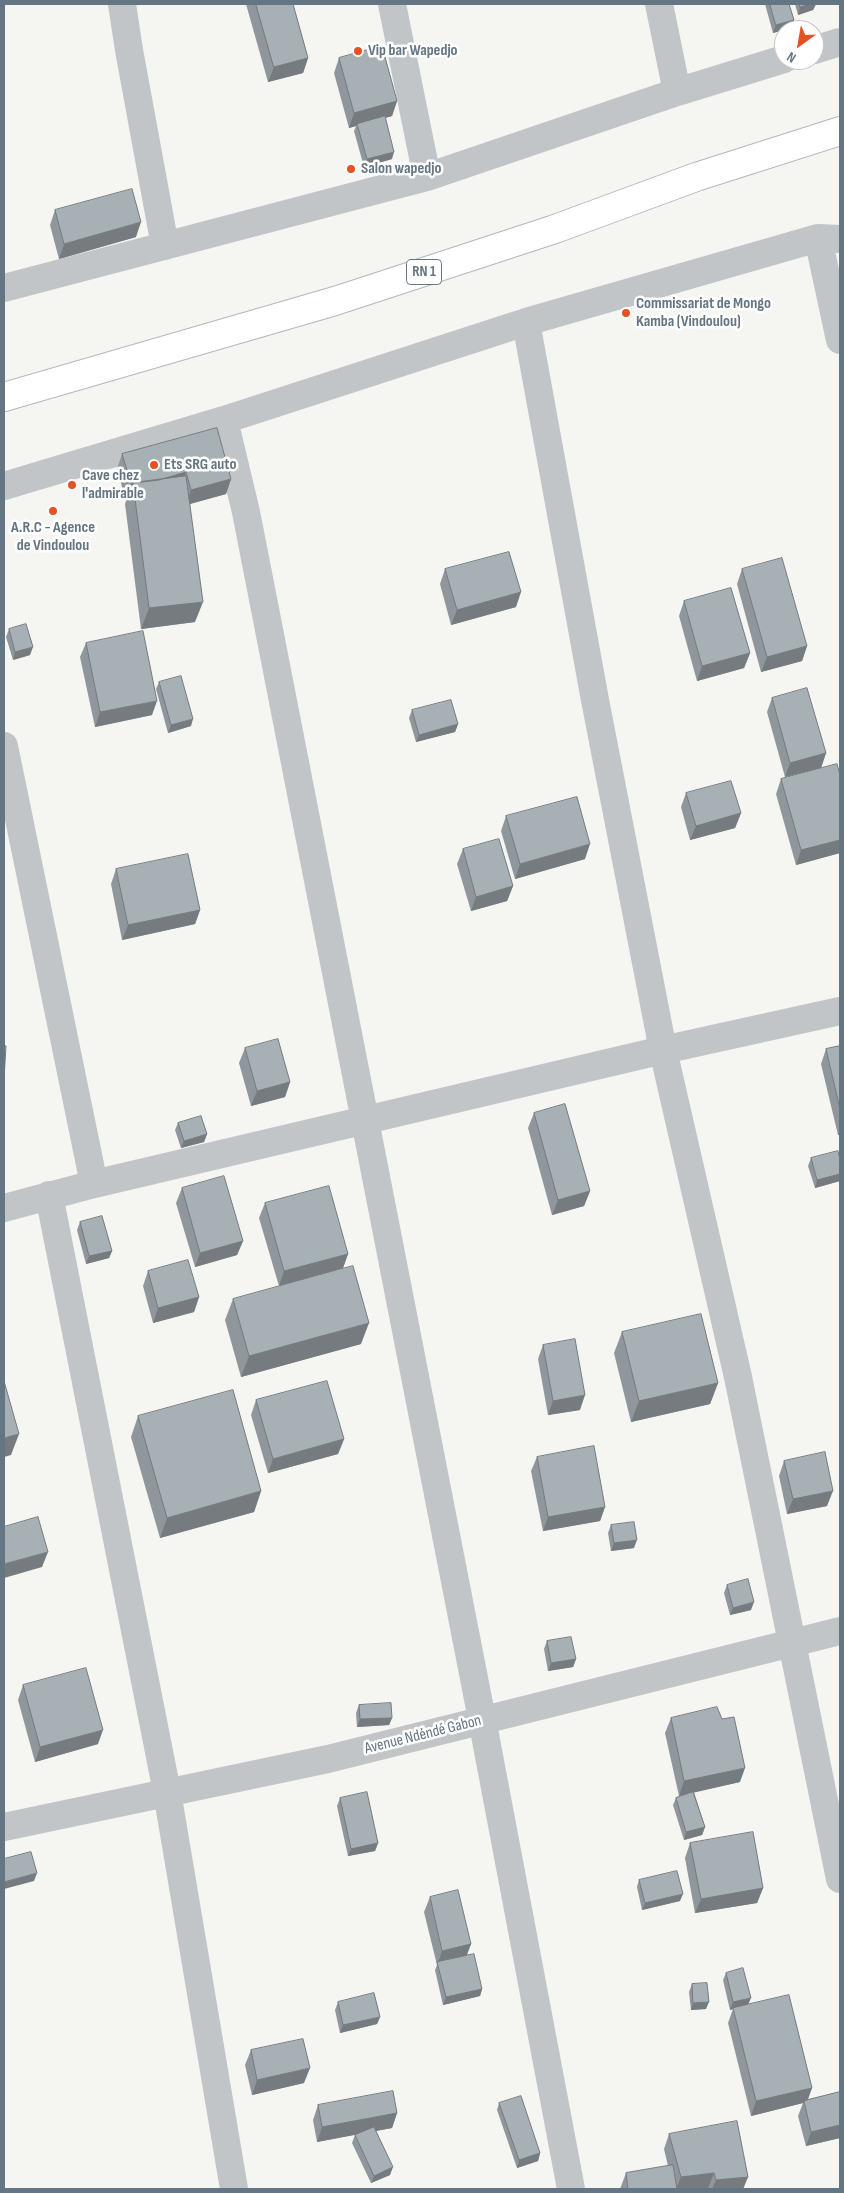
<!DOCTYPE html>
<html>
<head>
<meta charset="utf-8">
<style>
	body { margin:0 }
	#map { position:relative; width:844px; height:2193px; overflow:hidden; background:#f5f5f2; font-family:"Sofia Sans Condensed",sans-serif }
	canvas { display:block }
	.frame { position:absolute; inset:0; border:5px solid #647583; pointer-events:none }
	.north { position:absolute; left:774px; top:20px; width:50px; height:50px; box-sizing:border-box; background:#fff; border:1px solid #c1c8cd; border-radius:50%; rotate:212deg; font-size:14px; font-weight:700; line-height:20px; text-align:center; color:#647583 }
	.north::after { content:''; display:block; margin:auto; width:18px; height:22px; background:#e65221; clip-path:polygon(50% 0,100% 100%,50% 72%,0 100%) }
</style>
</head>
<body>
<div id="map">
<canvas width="844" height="2193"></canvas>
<div class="frame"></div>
<div class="north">N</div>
</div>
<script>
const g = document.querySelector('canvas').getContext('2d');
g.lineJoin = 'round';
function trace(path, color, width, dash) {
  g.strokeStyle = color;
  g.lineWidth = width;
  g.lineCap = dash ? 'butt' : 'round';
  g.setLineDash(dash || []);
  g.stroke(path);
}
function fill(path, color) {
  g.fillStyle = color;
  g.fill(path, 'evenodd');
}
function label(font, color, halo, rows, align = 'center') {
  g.font = font + ' "Sofia Sans Condensed",sans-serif';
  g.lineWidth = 5;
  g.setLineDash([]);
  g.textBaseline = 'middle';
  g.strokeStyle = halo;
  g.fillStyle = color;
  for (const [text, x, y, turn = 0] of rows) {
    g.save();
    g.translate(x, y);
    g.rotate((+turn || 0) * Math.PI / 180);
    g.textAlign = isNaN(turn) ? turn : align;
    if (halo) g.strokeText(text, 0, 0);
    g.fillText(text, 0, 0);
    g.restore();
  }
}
const trunk = new Path2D(`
	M4 397 335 301 555 229 696 177 840 131`);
trace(trunk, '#b4b7ba', 30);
trace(new Path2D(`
	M122 4 129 50 165 246
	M392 4 427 177
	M659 4 677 92
	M814 50 840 42
	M818 238 840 340
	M4 288 427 177 677 92 784 59
	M526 322 595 700 663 1050 738 1377 840 1879
	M224 420 246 512 482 1719 571 2189
	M4 486 224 420 526 322 818 238 840 239
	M4 746 94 1184
	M49 1195 167 1792 234 2189
	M4 1208 94 1184 663 1050 840 1011
	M4 1827 328 1759 840 1631`), '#c1c5c8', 28);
trace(trunk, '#fff', 28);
fill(new Path2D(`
	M246 4H293L308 58 303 73 268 82Z
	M765 4H789L794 20 791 28 773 33Z
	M795 4H816L813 10 798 15Z
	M339 58 397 101 392 116 385 118 392 159 364 167 354 131 356 126 349 128 334 73Z
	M55 210 136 237 59 259 50 225Z
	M122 454 231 479 226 494 190 504 195 622 141 629 125 504 126 501 117 469Z
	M445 569 516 607 451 625 440 584Z
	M742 569 807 646 802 661 761 672 737 584Z
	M684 601 750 653 744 668 697 681 679 616Z
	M9 629 30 655 13 660 6 637Z
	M86 643 152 715 95 727 80 657Z
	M159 682 191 726 168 733 156 689Z
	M772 698 826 753 821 768 785 777 767 712Z
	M412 710 458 724 455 732 416 742 409 718Z
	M840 775V853L796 865 776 794 781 779Z
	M686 793 741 813 735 828 690 840 681 807Z
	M506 816 585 859 515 879 501 831Z
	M463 849 513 886 507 901 471 911 457 864Z
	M116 869 200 910 195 924 122 940 111 884Z
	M840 1046V1135H838L821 1064 826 1049Z
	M245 1048 290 1082 285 1097 251 1106 239 1063Z
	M534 1113 590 1191 584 1206 552 1215 528 1128Z
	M178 1123 207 1134 204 1142 181 1148 175 1130Z
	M811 1158 840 1174V1181L815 1188 808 1166Z
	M182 1188 243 1241 237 1255 195 1267 176 1203Z
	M265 1203 348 1254 343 1268 279 1286 259 1218Z
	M80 1222 112 1251 109 1258 86 1264 77 1230Z
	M148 1271 199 1297 194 1312 153 1323 143 1286Z
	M233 1299 361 1344 241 1377 225 1320Z
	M622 1332 718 1383 710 1404 631 1422 614 1353Z
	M543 1345 580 1410 548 1415 538 1359Z
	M256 1400 344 1439 338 1454 268 1473 251 1415Z
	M138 1416 261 1491 254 1512 160 1538 131 1437Z
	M537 1457 605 1507 600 1521 543 1531 531 1471Z
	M784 1461 827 1506 787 1514 779 1476Z
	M611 1525 634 1548 611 1551 608 1533Z
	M727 1585 751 1610 730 1615 724 1593Z
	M547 1641 576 1659 573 1667 548 1671 544 1649Z
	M23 1685 98 1744 35 1762 18 1700Z
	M359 1705 392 1718 389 1725 357 1727 356 1713Z
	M671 1718 740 1782 694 1792 705 1827 702 1835 684 1840 673 1805 676 1798 690 1793 679 1796 665 1733Z
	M340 1798 378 1843 375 1851 348 1856 337 1806Z
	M690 1843 763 1888 757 1903 695 1913 685 1858Z
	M639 1880 680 1901 642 1910 637 1887Z
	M430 1897 471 1944 467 1955 482 1989 480 1996 443 2005 435 1970 437 1965 424 1912Z
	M726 1973 748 2005 812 2088 807 2100 840 2092V2138L806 2146 798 2116 803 2103 751 2116 728 2023 733 2009 730 2010 723 1980Z
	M692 1984 706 2009 691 2010 689 1992Z
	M338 2002 380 2017 377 2024 340 2033 335 2010Z
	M251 2050 304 2083 252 2095 245 2065Z
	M499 2103 540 2153 538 2161 517 2168 497 2110Z
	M318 2105 397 2113 392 2128 375 2131 390 2175 371 2183 352 2143 355 2135 358 2134 317 2142 313 2120Z
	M669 2134 748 2177 743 2189H709L708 2188 698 2189H620L626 2173 668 2166 664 2149Z`), '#90979c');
fill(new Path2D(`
	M811 4H816L813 10 798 15 800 7Z
	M794 20 791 28 773 33 776 25Z
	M308 58 303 73 268 82 274 67Z
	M397 101 392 116 357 126V124L356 126 349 128 354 113Z
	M394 152 392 159 364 167 367 159Z
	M141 222 136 237 59 259 64 244Z
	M186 472 181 487H133Z
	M231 479 226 494 186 505 191 490Z
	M521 592 516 607 451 625 457 610Z
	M203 602 195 622 141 629 149 608Z
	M807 646 802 661 761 672 767 657Z
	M33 647 30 655 13 660 15 652Z
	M750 653 744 668 697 681 702 666Z
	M157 701 152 715 95 727 100 712Z
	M193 719 191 726 168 733 171 725Z
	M458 724 455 732 416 742 419 735Z
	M826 753 821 768 785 777 790 763Z
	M741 813 735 828 690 840 696 826Z
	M840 840V853L796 865 801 850Z
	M590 844 585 859 515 879 520 864Z
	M513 886 507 901 471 911 476 897Z
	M200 910 195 924 122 940 128 925Z
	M290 1082 285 1097 251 1106 257 1091Z
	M840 1128V1135H838Z
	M207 1134 204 1142 181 1148 184 1141Z
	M840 1174V1181L815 1188 817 1180Z
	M590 1191 584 1206 552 1215 558 1200Z
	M243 1241 237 1255 195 1267 200 1253Z
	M112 1251 109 1258 86 1264 89 1256Z
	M348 1254 343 1268 279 1286 284 1271Z
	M199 1297 194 1312 153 1323 158 1308Z
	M369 1323 361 1344 241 1377 249 1356Z
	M718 1383 710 1404 631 1422 639 1401Z
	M585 1395 580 1410 548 1415 553 1401Z
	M19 1434 11 1455 4 1457V1438Z
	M344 1439 338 1454 268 1473 273 1459Z
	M261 1491 254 1512 160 1538 167 1518Z
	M833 1491 827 1506 787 1514 793 1499Z
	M605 1507 600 1521 543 1531 548 1517Z
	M637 1540 634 1548 611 1551 614 1543Z
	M48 1552 42 1567 4 1578V1564Z
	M754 1602 751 1610 730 1615 733 1608Z
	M576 1659 573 1667 548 1671 551 1663Z
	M392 1718 389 1725 357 1727 360 1719Z
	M103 1730 98 1744 35 1762 40 1747Z
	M745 1768 740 1782 679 1796 684 1781Z
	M705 1827 702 1835 684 1840 686 1832Z
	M378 1843 375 1851 348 1856 351 1849Z
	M37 1873 34 1881 4 1889V1882Z
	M763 1888 757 1903 695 1913 701 1899Z
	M683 1894 680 1901 642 1910 645 1903Z
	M471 1944 465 1959 438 1963 442 1951Z
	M482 1989 480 1996 443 2005 446 1997Z
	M751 1998 748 2005 730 2010 733 2002Z
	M709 2002 706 2009 691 2010 693 2003Z
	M380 2017 377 2024 340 2033 343 2025Z
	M310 2068 304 2083 252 2095 257 2080Z
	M812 2088 807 2102 804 2101 803 2103 751 2116 756 2101Z
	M397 2113 392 2128 317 2142 322 2127Z
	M840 2125V2138L806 2146 811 2132Z
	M540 2153 538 2161 517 2168 519 2160Z
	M393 2167 390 2175 371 2183 374 2176Z
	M714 2173 708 2188 698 2189H676L681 2177Z
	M748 2177 743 2189H712L716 2180Z`), '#757b7f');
const building = new Path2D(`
	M256 4H293L308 58 274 67Z
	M770 4H789L794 20 776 25Z
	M800 4H811L800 7Z
	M382 46 397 101 354 113 339 58Z
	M385 116 394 152 367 159 357 124Z
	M132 189 141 222 64 244 55 210Z
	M217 428 231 479 191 490 186 472 159 480 133 483 132 486 122 454Z
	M186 476 203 602 149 608 133 483Z
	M509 552 521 592 457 610 445 569Z
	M782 558 807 646 767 657 742 569Z
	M731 588 750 653 702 666 684 601Z
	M26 624 33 647 15 652 9 629Z
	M143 631 157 701 100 712 86 643Z
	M181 676 193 719 171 725 159 682Z
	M807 688 826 753 790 763 772 698Z
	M451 700 458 724 419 735 412 710Z
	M837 764 840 775V840L801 850 781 779Z
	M731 781 741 813 696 826 686 793Z
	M577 797 590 844 520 864 506 816Z
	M499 839 513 886 476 897 463 849Z
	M188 854 200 910 128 925 116 869Z
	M278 1039 290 1082 257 1091 245 1048Z
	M4 1045 6 1046 4 1079Z
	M840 1046V1109L826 1049Z
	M565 1104 590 1191 558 1200 534 1113Z
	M201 1116 207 1134 184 1141 178 1123Z
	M838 1151 840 1160V1174L817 1180 811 1158Z
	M224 1176 243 1241 200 1253 182 1188Z
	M329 1186 348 1254 284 1271 265 1203Z
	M102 1216 112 1251 89 1256 80 1222Z
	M188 1260 199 1297 158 1308 148 1271Z
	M353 1266 369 1323 249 1356 233 1299Z
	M701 1314 718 1383 639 1401 622 1332Z
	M575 1339 585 1395 553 1401 543 1345Z
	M4 1381 19 1434 4 1438Z
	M327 1381 344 1439 273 1459 256 1400Z
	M233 1390 261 1491 167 1518 138 1416Z
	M594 1446 605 1507 548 1517 537 1457Z
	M825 1452 833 1491 793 1499 784 1461Z
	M38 1517 48 1552 4 1564V1527Z
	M634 1522 637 1540 614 1543 611 1525Z
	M748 1579 754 1602 733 1608 727 1585Z
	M571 1637 576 1659 551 1663 547 1641Z
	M86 1668 103 1730 40 1747 23 1685Z
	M391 1703 392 1718 360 1719 359 1705Z
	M717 1707 722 1719 734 1717 745 1768 684 1781 671 1718Z
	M367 1792 378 1843 351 1849 340 1798Z
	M693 1792 705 1827 686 1832 676 1798Z
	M753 1832 763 1888 701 1899 690 1843Z
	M31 1852 37 1873 4 1882V1859Z
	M677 1871 683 1894 645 1903 639 1880Z
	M458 1890 471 1944 442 1951 430 1897Z
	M474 1954 482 1989 446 1997 437 1962Z
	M743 1968 751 1998 733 2002 726 1973Z
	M707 1983 709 2002 693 2003 692 1984Z
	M374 1993 380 2017 343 2025 338 2002Z
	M789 1995 812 2088 756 2101 733 2008Z
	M303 2039 310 2068 257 2080 251 2050Z
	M393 2091 397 2113 322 2127 318 2105Z
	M840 2092V2125L811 2132 804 2101Z
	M521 2096 540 2153 519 2160 499 2103Z
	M737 2121 748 2177 716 2180 714 2173 681 2177 669 2134Z
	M374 2127 393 2167 374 2176 355 2135Z
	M673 2165 677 2189H628L626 2173Z`);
fill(building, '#a7b0b5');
trace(building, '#757b7f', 1);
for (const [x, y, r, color] of [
	[358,51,5,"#e65221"],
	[351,169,5,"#e65221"],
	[626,313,5,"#e65221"],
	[154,465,5,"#e65221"],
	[72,485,5,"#e65221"],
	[53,511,5,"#e65221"]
]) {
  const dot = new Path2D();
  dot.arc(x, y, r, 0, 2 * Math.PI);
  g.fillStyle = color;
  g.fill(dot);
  trace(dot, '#fff', 2);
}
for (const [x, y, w] of [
	[424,272,35]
]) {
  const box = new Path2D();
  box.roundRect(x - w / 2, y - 12.5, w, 25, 4);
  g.fillStyle = '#fff';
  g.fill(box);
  trace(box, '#647583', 1);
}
label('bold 15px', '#647583', null, [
	["RN 1",424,272]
]);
label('bold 16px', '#647583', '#fff', [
	["Vip bar Wapedjo",368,51],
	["Salon wapedjo",361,169],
	["Commissariat de Mongo",636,304],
	["Kamba (Vindoulou)",636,322],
	["Ets SRG auto",164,465],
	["Cave chez",82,476],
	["l'admirable",82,494],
	["A.R.C - Agence",53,528,"center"],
	["de Vindoulou",53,546,"center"]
], 'left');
label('16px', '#647583', '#fff', [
	["Avenue Ndéndé Gabon",423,1735,-14]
]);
</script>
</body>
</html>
